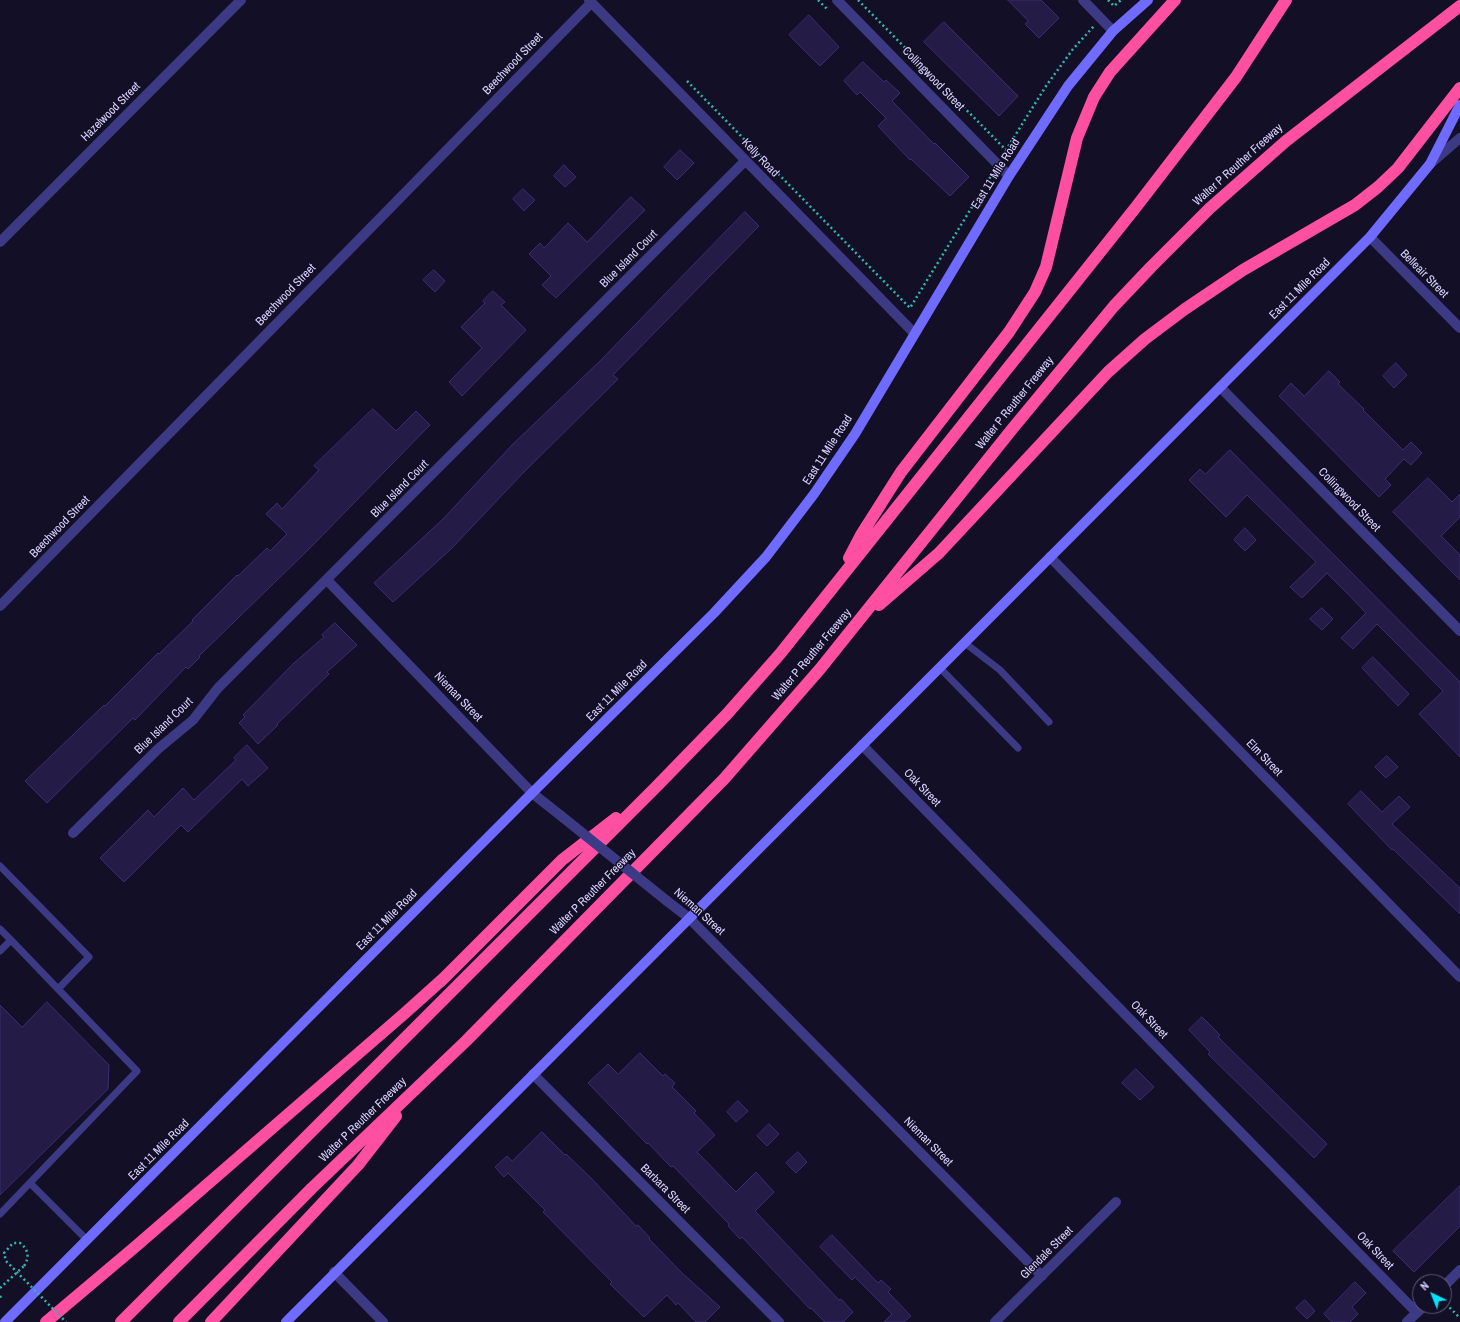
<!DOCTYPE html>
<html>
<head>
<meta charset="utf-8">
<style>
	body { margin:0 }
	#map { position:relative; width:1460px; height:1322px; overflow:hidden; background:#130f26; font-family:"Archivo Narrow",sans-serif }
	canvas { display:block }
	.north { position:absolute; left:1412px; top:1274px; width:40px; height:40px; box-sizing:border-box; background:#130f26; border:1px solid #625e7d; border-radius:50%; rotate:317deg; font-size:11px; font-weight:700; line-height:16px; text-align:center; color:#d9d4ff }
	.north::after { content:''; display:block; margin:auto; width:14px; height:18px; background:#00e5ff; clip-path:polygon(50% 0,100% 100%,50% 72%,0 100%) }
</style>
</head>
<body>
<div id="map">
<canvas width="1460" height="1322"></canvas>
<div class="north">N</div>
</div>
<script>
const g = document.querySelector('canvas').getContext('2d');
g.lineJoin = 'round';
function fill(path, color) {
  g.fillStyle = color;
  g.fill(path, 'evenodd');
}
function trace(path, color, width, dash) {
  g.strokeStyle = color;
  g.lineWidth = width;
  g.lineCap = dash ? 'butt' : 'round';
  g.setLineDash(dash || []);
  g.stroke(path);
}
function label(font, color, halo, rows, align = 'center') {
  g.font = font + ' "Archivo Narrow",sans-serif';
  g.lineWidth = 3;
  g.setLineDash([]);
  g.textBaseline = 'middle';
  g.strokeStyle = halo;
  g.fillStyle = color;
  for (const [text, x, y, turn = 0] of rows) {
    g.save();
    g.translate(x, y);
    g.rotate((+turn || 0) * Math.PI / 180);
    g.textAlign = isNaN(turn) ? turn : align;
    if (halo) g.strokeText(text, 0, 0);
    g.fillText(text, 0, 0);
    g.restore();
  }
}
const building = new Path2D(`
	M1008 0H1041L1059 18 1039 38 1025 24 1028 21Z
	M809 15 839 47 820 66 789 35Z
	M944 22 1018 96 999 116 924 42Z
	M863 62 884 82 886 80 900 93 892 101 934 144 935 143 969 177 950 196 911 159 910 160 878 126 886 118 860 92 857 95 844 81Z
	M680 150 694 163 677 180 664 167Z
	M564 165 576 177 565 187 554 176Z
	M523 189 535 200 524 211 513 199Z
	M631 197 645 210 556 298 542 285 551 276 529 254 540 243 544 248 568 223 587 242Z
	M745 212 759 226 613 375 618 379 522 474 452 548 393 602 374 583 443 519 512 445 600 361Z
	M434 270 445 281 435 292 423 280Z
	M493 291 505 302 501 305 526 330 462 396 449 382 482 348 461 327 485 303 483 301Z
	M1396 363 1407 375 1394 388 1383 376Z
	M1329 371 1340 382 1338 384 1364 409 1363 410 1403 450 1411 442 1422 453 1411 465 1404 459 1385 479 1391 485 1379 497 1279 396 1291 383 1304 396Z
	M373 409 396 431 416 411 430 425 310 548 199 656 200 657 188 669 186 667 135 720 133 718 47 803 25 781 104 705 105 706 158 653 159 654 193 621 192 620 237 575 238 576 267 548 270 551 287 534 266 514 277 503 282 509 319 470 314 466Z
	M1230 450 1460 682V757L1419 714 1443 691 1398 645 1377 624 1353 649 1341 638 1366 613 1347 593 1327 573 1302 598 1290 587 1316 562 1247 495 1226 517 1189 480 1200 469 1205 474Z
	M1428 478 1452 502 1460 494V517L1441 536 1460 555V580L1393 512Z
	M1245 528 1256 540 1245 551 1234 540Z
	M1322 608 1333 619 1322 630 1310 619Z
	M335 623 357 645 327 672 329 674 277 724 278 725 258 744 239 723 245 717 243 715 294 663 324 637 322 635Z
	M1373 657 1409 694 1398 706 1362 668Z
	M247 745 268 768 248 786 242 779 188 832 181 825 124 882 100 858 148 810 154 817 183 788 194 800 236 760 234 758Z
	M1387 756 1398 767 1386 778 1375 767Z
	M1361 791 1382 812 1399 796 1410 807 1392 824 1460 888V914L1393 849 1392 850 1348 804Z
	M47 1002 109 1065 108 1089 0 1195V1005L22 1027Z
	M1202 1017 1220 1035 1218 1037 1327 1144 1314 1158 1208 1054 1210 1052 1189 1030Z
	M640 1053 663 1076 665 1074 675 1083 672 1087 696 1111 694 1113 715 1135 697 1152 736 1192 756 1172 774 1192 755 1211 839 1300 841 1299 853 1312 843 1322H825L811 1308 810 1309 742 1237 740 1239 728 1226 729 1224 673 1166 671 1167 648 1143 647 1144 588 1083 608 1064 618 1074Z
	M1136 1069 1154 1087 1140 1100 1122 1083Z
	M738 1101 748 1111 736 1122 727 1112Z
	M769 1124 779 1134 767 1146 757 1136Z
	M542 1132 565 1155 566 1154 591 1178 636 1226 638 1225 650 1238 649 1239 682 1273 720 1307 705 1322H696L678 1303 676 1305 667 1295 644 1317 610 1284 612 1282 543 1212 545 1210 508 1173 504 1177 495 1167 507 1156 512 1161Z
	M798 1152 807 1162 796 1173 786 1163Z
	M1460 1186V1226L1414 1272 1393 1251Z
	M832 1235 878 1283 881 1280 891 1289 888 1292 911 1316 904 1322H884L892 1314 855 1277 852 1280 820 1247Z
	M1355 1282 1366 1293 1352 1307 1358 1314 1350 1322H1332L1324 1314Z
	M1305 1300 1315 1311 1307 1319 1296 1308Z`);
fill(building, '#241b47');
trace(building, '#3b2d73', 1);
trace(new Path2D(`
	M818 0 828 10
	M858 0 1006 150 1046 86 1073 49 1094 26
	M1108 0 1114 6 1121 0
	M687 81 910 308 991 176 989 175
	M0 1288 24 1266
	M0 1296 2 1299
	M1446 1304 1460 1318`), '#2fb8b0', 2.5, [2, 3]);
trace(new Path2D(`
	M965 643 1000 670 1049 722
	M940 668 1018 748
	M0 866 89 957 58 989 137 1071 0 1214
	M0 929 11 940
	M0 951 11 940 58 989
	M30 1183 87 1240`), '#3d3a85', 7);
trace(new Path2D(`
	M589 0 914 333
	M837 0 1009 176
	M1083 0 1113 31
	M1430 164 1460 138
	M1370 237 1460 328
	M0 242 241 0
	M1220 387 1460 631
	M1050 557 1460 977
	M327 580 532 793 560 815
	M0 606 591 3
	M862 745 1417 1313
	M73 833 158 749 193 720 218 688 745 161
	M667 901 689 918 1042 1276
	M533 1074 779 1322
	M334 1272 383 1322
	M1444 1286 1460 1270
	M995 1322 1116 1202
	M1407 1322 1424 1306`), '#3d3a85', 10);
trace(new Path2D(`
	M5 1322 532 793 714 613 766 557 814 494 855 434 1009 176 1068 86 1113 31 1148 0
	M286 1322 1370 237 1430 164 1460 105`), '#6f6bff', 10);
trace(new Path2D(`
	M849 558 861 535 901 472 1009 332 1035 292 1046 267 1077 138 1094 97 1110 72 1175 0
	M879 605 939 553 1108 372 1145 339 1185 309 1243 270 1355 205 1378 187 1398 168 1460 88
	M46 1322 135 1247 405 1013 444 978 562 860 616 818
	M121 1322 656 787 727 714 780 654 1136 207 1236 77 1286 0
	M179 1322 312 1188 466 1041 724 779 820 669 1013 428 1114 306 1151 267 1210 208 1286 141 1460 6
	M211 1322 358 1165 396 1116`), '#ff4fa3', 12);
trace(new Path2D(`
	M24 1266C30 1257 28 1249 20 1243H13L4 1253 6 1261 66 1322`), '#2fb8b0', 2.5, [2, 3]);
trace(new Path2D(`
	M560 815 667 901`), '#3d3a85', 10);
label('12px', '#d9d4ff', '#130f26', [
	["Beechwood Street",513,64,-46],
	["Collingwood Street",933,79,46],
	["Hazelwood Street",111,112,-45],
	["Kelly Road",760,158,46],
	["Walter P Reuther Freeway",1238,165,-42],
	["East 11 Mile Road",996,174,-58],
	["Blue Island Court",629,259,-45],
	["Belleair Street",1424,274,45],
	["East 11 Mile Road",1300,289,-45],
	["Beechwood Street",286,295,-46],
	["Walter P Reuther Freeway",1015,403,-51],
	["East 11 Mile Road",828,450,-57],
	["Blue Island Court",400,489,-45],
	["Collingwood Street",1349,500,46],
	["Beechwood Street",60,527,-46],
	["Walter P Reuther Freeway",812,655,-50],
	["East 11 Mile Road",617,691,-45],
	["Nieman Street",458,697,46],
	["Blue Island Court",164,726,-44],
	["Elm Street",1264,758,46],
	["Oak Street",922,788,46],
	["Walter P Reuther Freeway",593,892,-45],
	["Nieman Street",699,912,42],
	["East 11 Mile Road",387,920,-45],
	["Oak Street",1149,1020,46],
	["Walter P Reuther Freeway",363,1120,-44],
	["Nieman Street",928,1142,45],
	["East 11 Mile Road",159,1150,-45],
	["Barbara Street",665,1189,45],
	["Oak Street",1375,1251,46],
	["Glendale Street",1047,1253,-45]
]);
</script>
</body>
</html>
